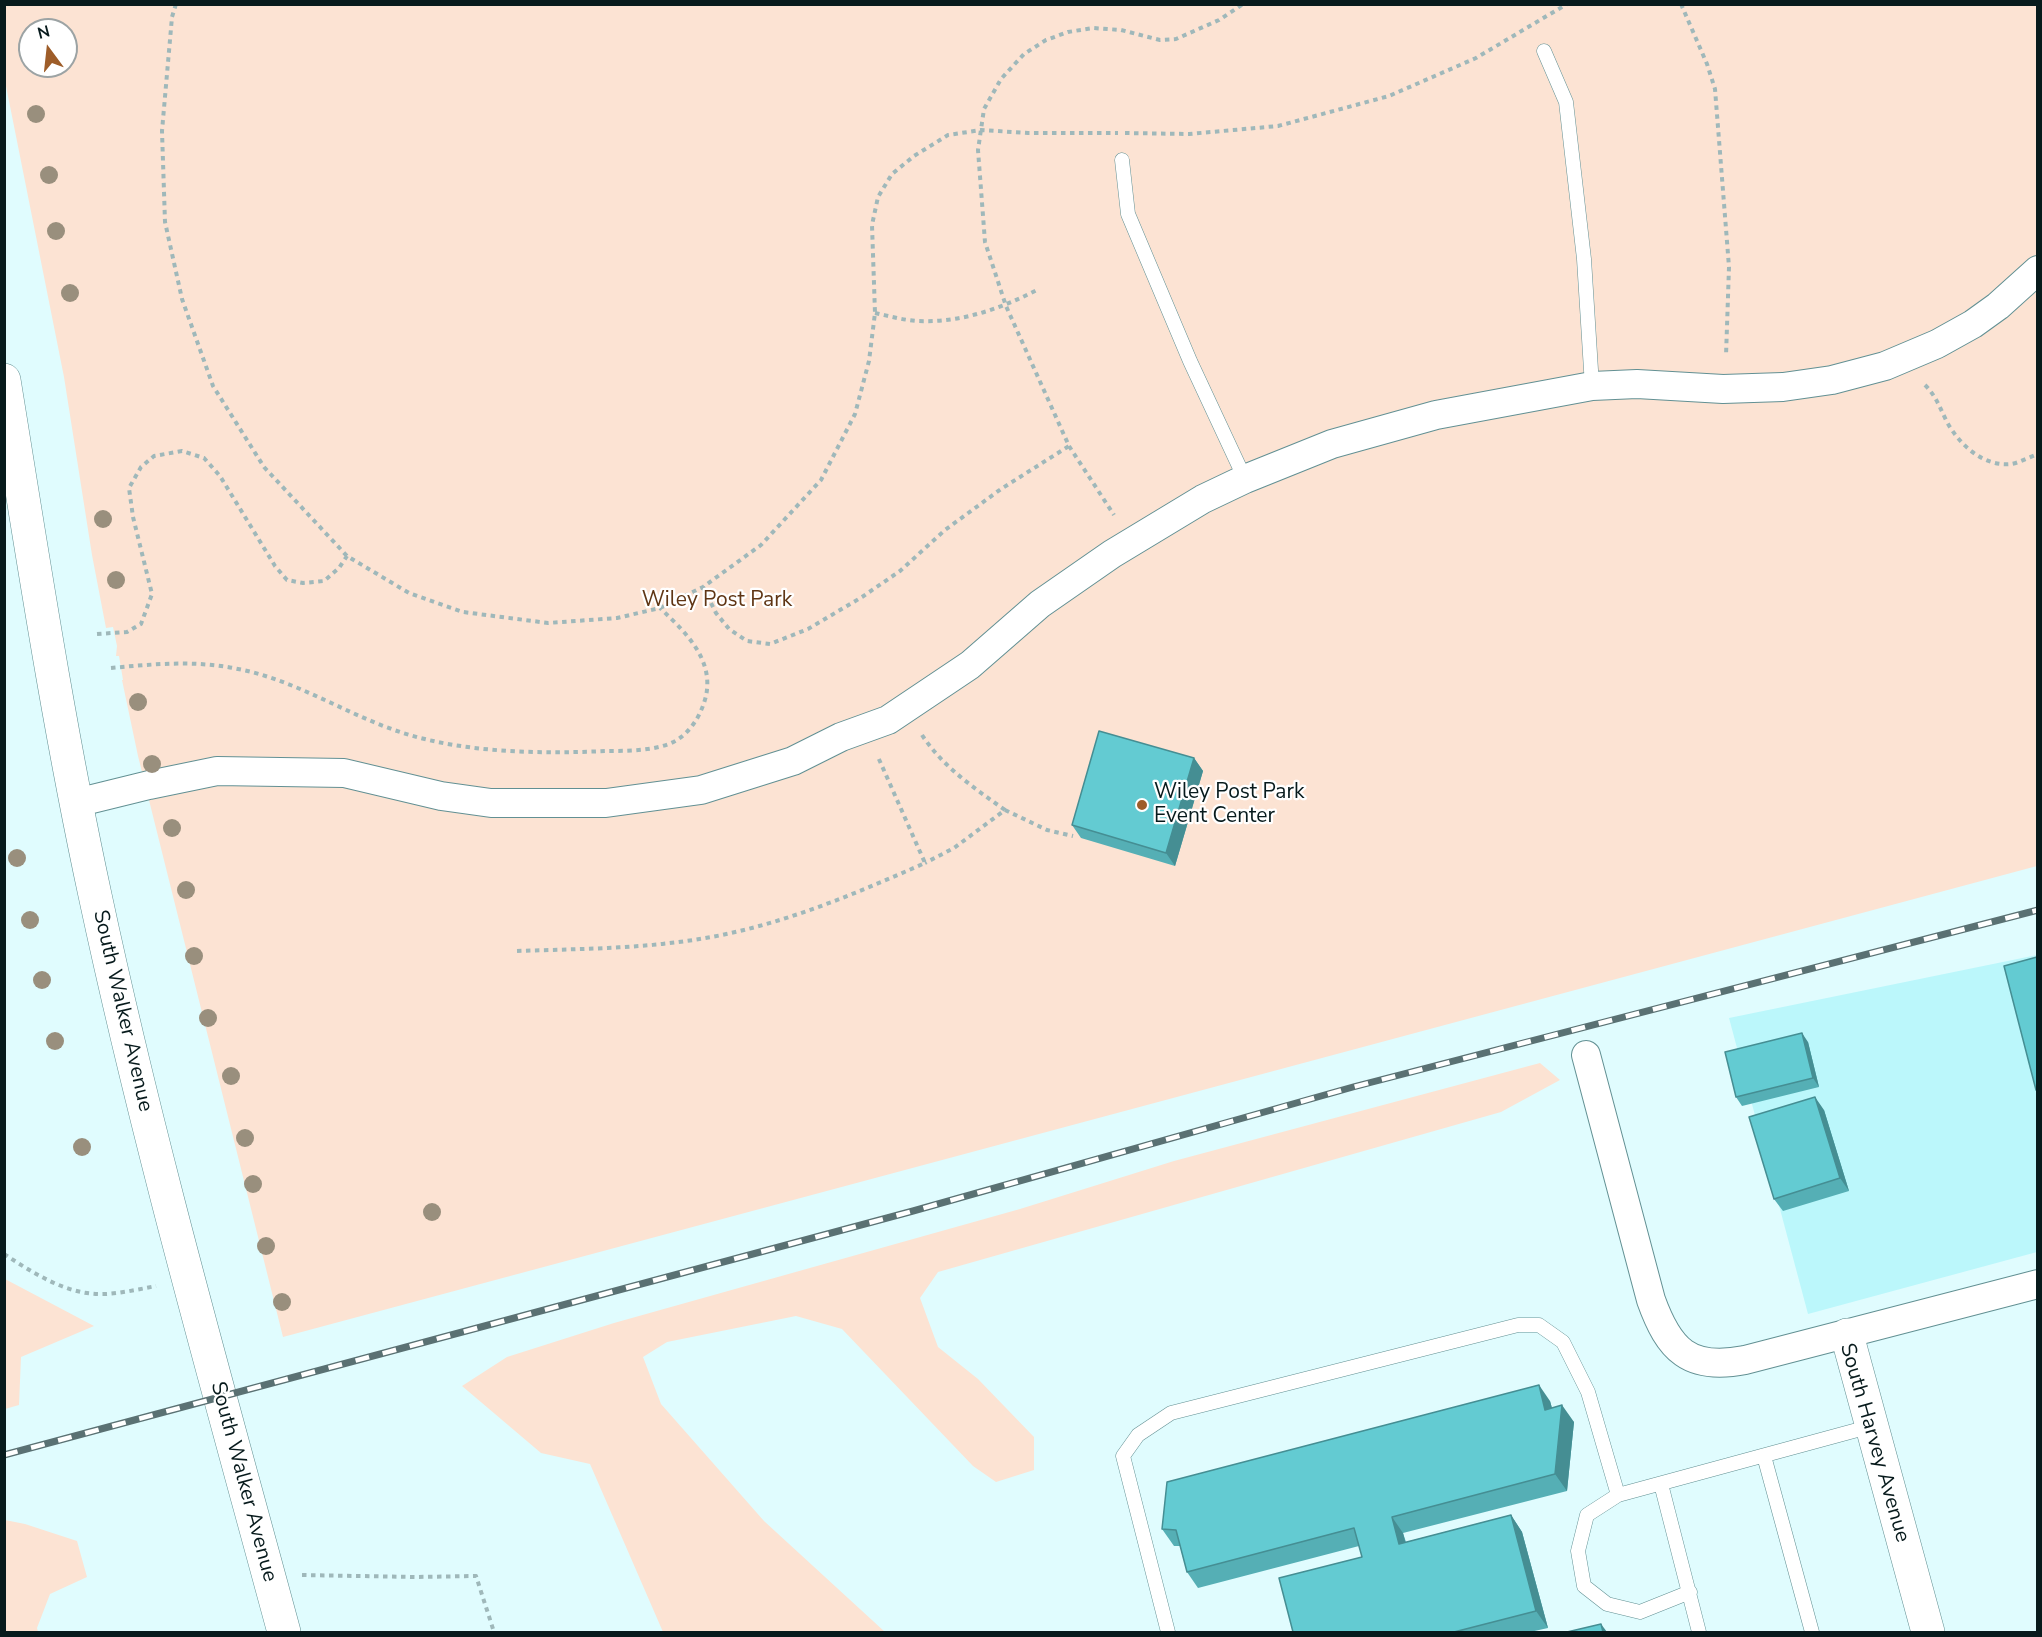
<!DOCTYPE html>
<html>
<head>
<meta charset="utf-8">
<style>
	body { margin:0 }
	#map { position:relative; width:2042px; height:1637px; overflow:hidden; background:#e0fcfe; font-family:"Nunito Sans",sans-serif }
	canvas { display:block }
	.frame { position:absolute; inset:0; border:6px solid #071a1c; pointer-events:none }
	.north { position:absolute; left:18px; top:18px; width:60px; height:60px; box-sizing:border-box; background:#fff; border:2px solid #9ca3a4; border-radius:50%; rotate:345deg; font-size:16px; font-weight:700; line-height:24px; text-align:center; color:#071a1c }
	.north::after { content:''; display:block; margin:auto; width:21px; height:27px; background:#9e5d29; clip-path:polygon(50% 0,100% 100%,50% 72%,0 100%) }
</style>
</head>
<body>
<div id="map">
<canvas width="2042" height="1637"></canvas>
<div class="frame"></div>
<div class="north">N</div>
</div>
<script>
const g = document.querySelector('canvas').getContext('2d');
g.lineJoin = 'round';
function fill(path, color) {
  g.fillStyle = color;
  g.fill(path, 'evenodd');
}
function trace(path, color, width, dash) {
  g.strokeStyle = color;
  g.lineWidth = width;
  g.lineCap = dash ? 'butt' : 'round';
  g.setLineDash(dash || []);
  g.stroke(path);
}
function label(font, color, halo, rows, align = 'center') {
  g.font = font + ' "Nunito Sans",sans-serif';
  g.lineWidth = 4.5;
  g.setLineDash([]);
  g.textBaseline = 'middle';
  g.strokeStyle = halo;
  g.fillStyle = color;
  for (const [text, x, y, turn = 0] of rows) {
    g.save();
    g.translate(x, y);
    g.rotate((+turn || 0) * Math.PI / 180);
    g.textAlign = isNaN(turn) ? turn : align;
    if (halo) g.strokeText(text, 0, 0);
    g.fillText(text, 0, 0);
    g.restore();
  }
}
fill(new Path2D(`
	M2037 955V1252L1808 1314 1729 1018Z`), '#bbf7fb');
fill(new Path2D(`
	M4 5H2037V866L283 1337 138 756 122 680H123L119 656H116L117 646 113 627 106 628 92 555 64 377 5 81ZM30 30H66V66H30Z
	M1540 1063 1560 1080 1501 1112 938 1272 920 1298 938 1347 978 1379 1034 1437V1470L996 1482 973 1466 842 1329 796 1316 667 1342 643 1357 661 1404 764 1521 885 1632H663L590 1464 541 1453 462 1386 507 1357 614 1323 1020 1209 1174 1161Z
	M5 1279 94 1326 21 1357 19 1405 5 1409Z
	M5 1520 25 1524 77 1541 87 1577 50 1594 37 1628 38 1632H5Z`), '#fce3d3');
const service = new Path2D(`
	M1544 51 1566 102 1584 259 1592 386
	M1122 160 1128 214 1190 361 1245 479
	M1764 1456 1812 1632
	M1661 1484 1699 1632
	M1618 1495 1587 1515 1578 1551 1584 1586 1607 1604 1640 1612 1690 1592
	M1168 1632 1123 1456 1138 1435 1171 1413 1518 1325H1539L1563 1342 1588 1392 1618 1495 1872 1426`);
const minor = new Path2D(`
	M76 803 149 785 217 771 344 773 441 796 491 803H606L701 790 793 761 841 737 888 720 970 665 1040 604 1112 554 1203 499 1245 479 1332 444 1436 415 1592 386 1637 384 1723 389 1783 387 1832 380 1885 366 1937 344 1973 324 1998 306 2038 270
	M1586 1055 1651 1300C1669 1350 1689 1371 1745 1360L2038 1284`);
const tertiary = new Path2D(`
	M1847 1335 1928 1632`);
const secondary = new Path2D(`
	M4 380C32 552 58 724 95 895 148 1143 218 1388 284 1632`);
trace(service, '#629093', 15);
trace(minor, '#629093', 30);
trace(tertiary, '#629093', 34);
trace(secondary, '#629093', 34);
trace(new Path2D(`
	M176 4 172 17 162 131 165 222 182 299 213 386 264 467 347 556 409 593 463 612 548 623 617 618 660 608 703 587 761 545 821 480 855 414 869 361 875 313 872 225 878 197 892 174 914 156 948 135 981 130 1028 133H1118
	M1681 4 1707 64 1715 89 1729 267 1726 356
	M1125 133 1189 134 1278 126 1389 96 1476 58 1567 4
	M875 313C889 316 903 320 917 321 961 323 1000 309 1039 289
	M1925 385C1936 396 1940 408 1947 422 1959 444 1983 467 2011 464 2019 463 2029 457 2038 454
	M1069 446 1114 515
	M703 587 716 613 729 629 747 641 770 644 808 629 862 597 900 571 945 530 1001 489 1069 446 1006 306 985 242 978 150 984 109 1001 79 1024 54 1046 40 1068 32 1093 28 1121 30 1160 40 1176 39 1219 20 1243 4
	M97 634 127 632 141 624 152 594 133 517 129 488 141 467 154 456 182 451 204 458 220 476 275 566 287 580 303 583 324 581 339 568 347 556
	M111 668C154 664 196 660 238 669 296 680 347 715 403 733 466 753 541 754 606 751 626 751 649 751 669 744 689 736 701 716 706 696 714 658 684 631 660 608
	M922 735C943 767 974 788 1005 810L954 848 925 863
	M1005 810 1047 830 1073 836
	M517 951C573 949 630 949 686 941 770 930 848 897 925 863L878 757
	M4 1254C35 1274 68 1296 106 1294 123 1293 140 1289 156 1286
	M302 1575 415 1577 476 1576 494 1632`), '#9fb8ba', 4, [4.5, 4.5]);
trace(service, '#fff', 14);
trace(minor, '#fff', 28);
trace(tertiary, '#fff', 33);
trace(secondary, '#fff', 33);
const rail = new Path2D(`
	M4 1455 913 1211 1353 1087 2038 910`);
trace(rail, '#5a7173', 7);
trace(rail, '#fff', 4.5, [14]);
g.fillStyle = '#998f7d';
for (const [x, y] of [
	[36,114],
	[49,175],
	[56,231],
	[70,293],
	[103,519],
	[116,580],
	[138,702],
	[152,764],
	[172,828],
	[17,858],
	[186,890],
	[30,920],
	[194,956],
	[42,980],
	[208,1018],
	[55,1041],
	[231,1076],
	[245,1138],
	[82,1147],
	[253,1184],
	[432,1212],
	[266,1246],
	[282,1302]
]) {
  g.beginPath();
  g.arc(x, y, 9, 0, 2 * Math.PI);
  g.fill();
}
fill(new Path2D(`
	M1194 758 1203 771 1175 866 1081 838 1072 825Z
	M1808 1042 1819 1087 1742 1106 1736 1097Z
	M1824 1110 1849 1191 1783 1211 1774 1199Z
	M1550 1401 1552 1408 1574 1422 1567 1491 1403 1533 1406 1542 1511 1515 1522 1532 1548 1628 1530 1632H1293L1362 1557 1359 1546 1198 1588 1187 1572 1180 1546H1174L1162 1529Z`), '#55afb5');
fill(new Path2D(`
	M1194 758 1203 771 1175 866 1166 853Z
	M1802 1033 1808 1042 1819 1087 1813 1078Z
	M1815 1097 1824 1110 1849 1191 1840 1178Z
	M1539 1385 1550 1401 1557 1427 1545 1410Z
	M1562 1405 1574 1422 1567 1491 1555 1474Z
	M1511 1515 1522 1532 1548 1628 1536 1611Z
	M1392 1517 1403 1533 1410 1561 1399 1544Z
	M1601 1624 1607 1632H1603Z`), '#458e93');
const building = new Path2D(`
	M1099 731 1194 758 1166 853 1072 825Z
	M2037 957V1090H2036L2004 966Z
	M1802 1033 1813 1078 1736 1097 1725 1052Z
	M1815 1097 1840 1178 1774 1199 1749 1117Z
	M1539 1385 1545 1410 1562 1405 1555 1474 1392 1517 1399 1544 1511 1515 1536 1611 1454 1632H1293L1279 1578 1362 1557 1354 1528 1187 1572 1176 1530 1162 1529 1167 1482Z
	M1601 1624 1603 1632H1567Z`);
fill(building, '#63cbd2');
trace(building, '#458e93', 1.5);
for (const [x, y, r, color] of [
	[1142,805,6,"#9e5d29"]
]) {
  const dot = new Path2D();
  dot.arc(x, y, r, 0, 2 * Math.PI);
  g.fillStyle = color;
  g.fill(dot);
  trace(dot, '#fff', 2);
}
label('21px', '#5f3514', '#fff', [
	["Wiley Post Park",717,601]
]);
label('21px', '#071a1c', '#fff', [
	["Wiley Post Park",1154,793],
	["Event Center",1154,817]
], 'left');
label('21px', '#071a1c', '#fff', [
	["South Walker Avenue",122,1011,77],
	["South Harvey Avenue",1874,1443,74],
	["South Walker Avenue",243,1482,75]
]);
</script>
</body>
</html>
